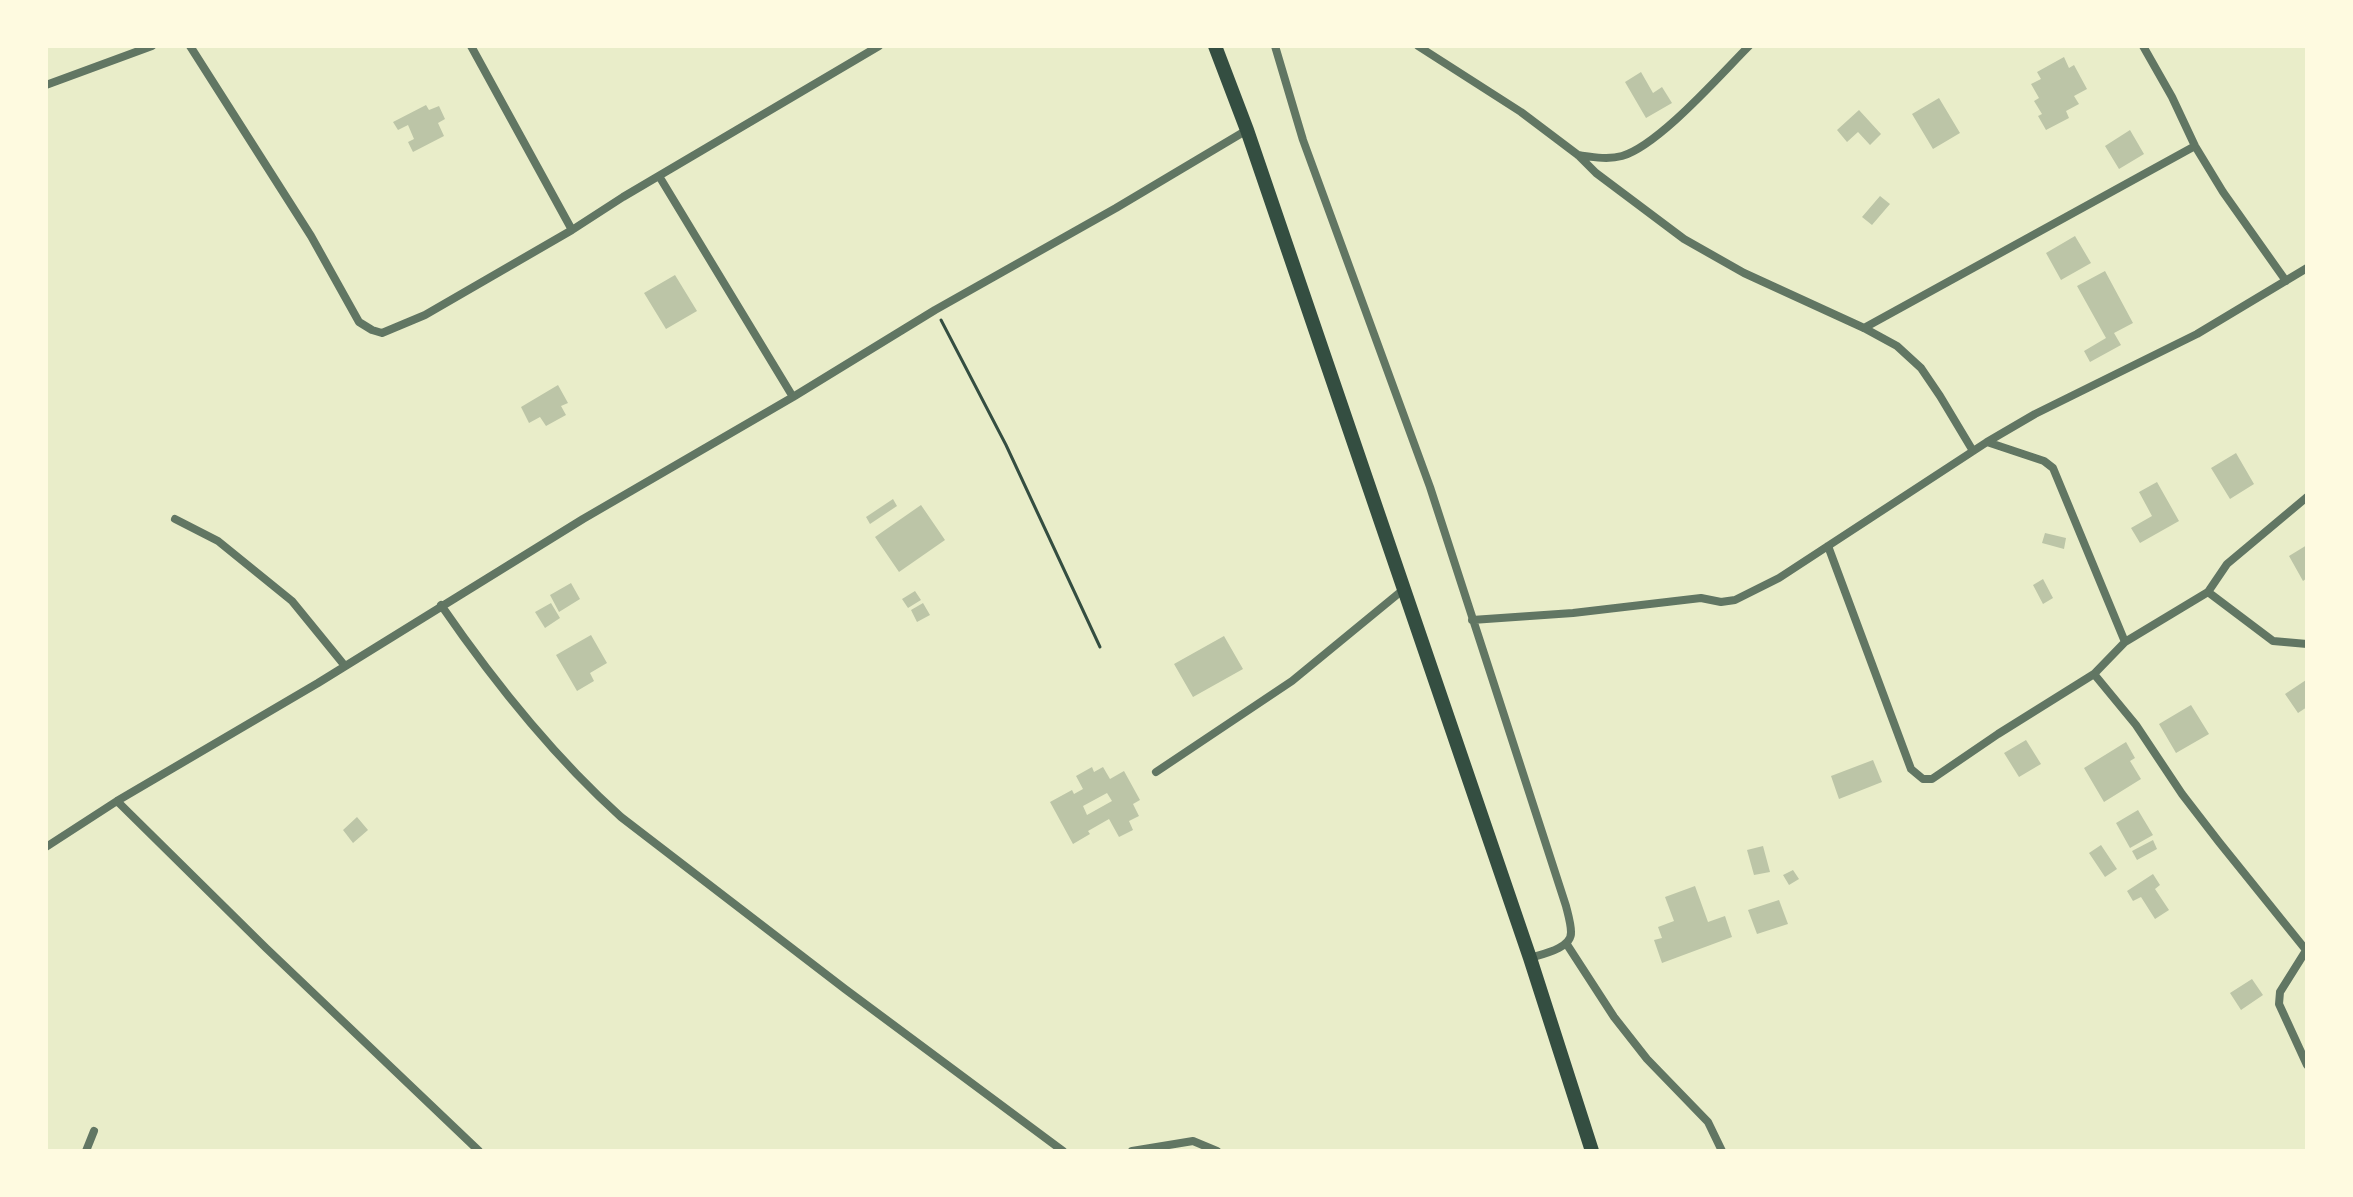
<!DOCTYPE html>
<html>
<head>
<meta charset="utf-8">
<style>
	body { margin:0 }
	#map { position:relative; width:2353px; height:1197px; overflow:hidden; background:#e9edc9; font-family:Ubuntu,sans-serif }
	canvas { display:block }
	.frame { position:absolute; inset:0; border:48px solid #fefae0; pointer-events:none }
</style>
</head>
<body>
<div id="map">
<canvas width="2353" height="1197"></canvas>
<div class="frame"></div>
</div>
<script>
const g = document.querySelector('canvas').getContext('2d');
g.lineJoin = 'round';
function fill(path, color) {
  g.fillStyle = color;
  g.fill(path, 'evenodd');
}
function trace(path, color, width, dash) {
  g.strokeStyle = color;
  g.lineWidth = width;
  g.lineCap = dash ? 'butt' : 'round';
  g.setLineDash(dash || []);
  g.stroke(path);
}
fill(new Path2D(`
	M2064 57 2069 68 2074 65 2087 89 2074 96 2079 104 2066 111 2069 118 2046 130 2038 116 2042 114 2034 101 2039 98 2031 84 2041 79 2037 72Z
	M1641 72 1653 93 1662 87 1672 103 1646 118 1625 82Z
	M1939 98 1960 133 1933 149 1912 114Z
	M426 105 429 110 439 106 445 119 438 123 444 136 413 152 408 142 414 139 408 125 398 130 393 122Z
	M1859 110 1881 134 1870 145 1858 132 1847 142 1837 130Z
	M2130 130 2144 154 2119 169 2105 146Z
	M1880 196 1890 204 1872 225 1862 217Z
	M2075 236 2091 263 2061 280 2046 253Z
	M2105 271 2133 323 2114 333 2121 345 2090 362 2084 351 2106 338 2077 286Z
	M675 275 697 311 666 329 644 293Z
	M558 385 568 403 561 406 566 415 546 426 540 417 529 423 521 407Z
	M2236 453 2254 484 2230 499 2211 468Z
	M2157 482 2179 521 2140 543 2131 528 2152 516 2139 492Z
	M893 499 897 506 870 524 866 517Z
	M921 505 945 540 899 572 875 537Z
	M2045 533 2066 538 2064 549 2042 543Z
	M2307 545V578L2303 581 2289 556Z
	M2043 579 2053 598 2043 604 2033 585Z
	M571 583 580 599 559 612 550 595Z
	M915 591 921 600 908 608 902 599Z
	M551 603 560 618 545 628 535 612Z
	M923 603 930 615 917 622 911 610Z
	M591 635 607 663 590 673 594 681 577 691 556 655Z
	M1224 636 1243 669 1193 697 1174 664Z
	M2306 680 2307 707 2298 713 2285 694Z
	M2191 705 2209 734 2176 753 2159 724Z
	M2026 740 2041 764 2019 777 2004 753Z
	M2126 742 2135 758 2130 761 2141 779 2104 802 2084 768Z
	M1873 760 1882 782 1839 799 1831 776Z
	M1092 767 1094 772 1103 767 1110 779 1124 771 1140 800 1133 804 1139 816 1129 821 1133 830 1119 837 1109 819 1088 831 1090 834 1073 844 1050 802 1072 790 1074 794 1083 789 1076 776ZM1107 793 1112 801 1087 815 1083 806Z
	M2138 810 2153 835 2130 848 2116 823Z
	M357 817 368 830 353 843 343 830Z
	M2153 840 2157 849 2137 860 2132 851Z
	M2101 845 2117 869 2105 877 2089 853Z
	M1763 846 1770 872 1754 875 1747 850Z
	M1793 870 1799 879 1789 885 1783 875Z
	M2153 874 2160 885 2155 889 2169 910 2155 919 2141 897 2133 901 2127 891Z
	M1695 886 1708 922 1725 916 1732 937 1662 963 1654 940 1662 938 1658 927 1674 921 1665 897Z
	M1779 900 1788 924 1757 934 1748 910Z
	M2252 979 2263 995 2241 1010 2230 993Z`), '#bcc5a7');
trace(new Path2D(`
	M941 320 1006 445 1100 647`), '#344e41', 3);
trace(new Path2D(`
	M190 46 311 236 359 322 372 330 382 333 425 315 572 230 623 197 879 46
	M471 46 572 230
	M1275 46 1303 140 1430 487 1566 906C1568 914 1571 924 1571 932 1572 948 1543 954 1530 958
	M1418 46 1521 112 1578 155 1596 173 1684 239 1744 273 1864 328 1897 346 1921 368 1940 396 1973 451
	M2143 46 2172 97 2195 146 2223 192 2286 281
	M46 85 152 46
	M1578 155C1592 157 1608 160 1622 156 1659 145 1720 75 1749 46
	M659 176 793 397
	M1864 328 2195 146
	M1987 442 2044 461 2053 468 2125 642
	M175 519 218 541 292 601 345 666
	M1828 546 1911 769 1923 779H1932L1998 734 2094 674 2125 642 2208 592 2227 564 2307 497
	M2208 592 2273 641 2307 644
	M441 605C494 682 552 755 621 817L845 989 1063 1151
	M1472 620 1573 613 1701 598 1721 602 1735 600 1779 578 1987 442 2035 414 2197 334 2307 268
	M2094 674 2136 725 2182 794 2219 842 2306 950
	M1156 772 1292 681 1404 589
	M117 801 266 948 479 1151
	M46 847 117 801 318 683 583 519 793 397 935 310 1116 208 1247 130
	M1566 943 1614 1017 1647 1059 1708 1122 1722 1151
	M2307 949 2280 992 2279 1004 2307 1065
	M86 1151 94 1131
	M1132 1151 1193 1141 1217 1151`), '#617663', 8);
trace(new Path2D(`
	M1215 46 1247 130 1530 958 1592 1151`), '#344e41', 14);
</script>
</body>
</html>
